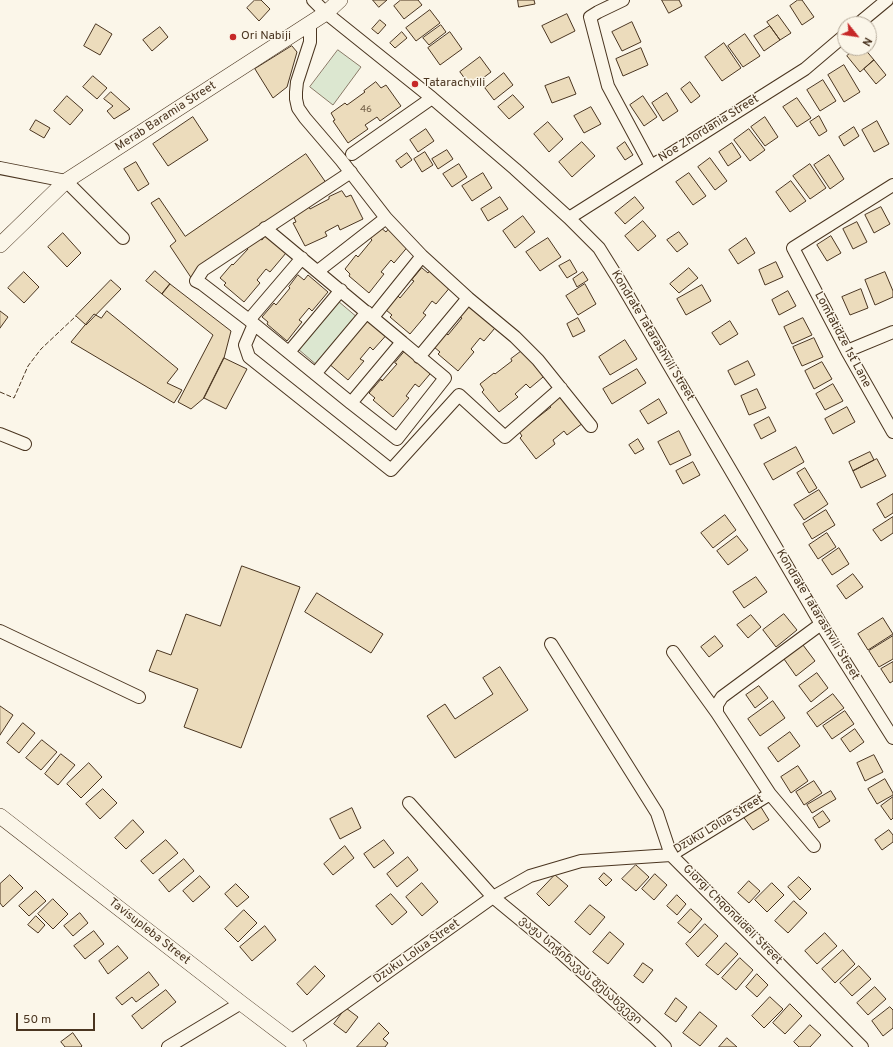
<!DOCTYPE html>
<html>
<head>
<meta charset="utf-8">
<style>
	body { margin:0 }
	#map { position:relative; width:893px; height:1047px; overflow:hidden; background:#fbf6e9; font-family:Overpass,sans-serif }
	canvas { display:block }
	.north { position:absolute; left:837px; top:16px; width:40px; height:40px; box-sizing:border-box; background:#fbf6e9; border:1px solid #b4a999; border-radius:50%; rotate:120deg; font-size:11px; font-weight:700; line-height:16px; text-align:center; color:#4a3520 }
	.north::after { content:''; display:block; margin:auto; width:14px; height:18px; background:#c62828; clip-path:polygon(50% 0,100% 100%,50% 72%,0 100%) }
	.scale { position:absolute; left:16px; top:1013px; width:79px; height:18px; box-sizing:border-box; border:2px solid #4a3520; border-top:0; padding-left:5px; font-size:12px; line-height:14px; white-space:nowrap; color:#4a3520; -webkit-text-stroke:3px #fbf6e9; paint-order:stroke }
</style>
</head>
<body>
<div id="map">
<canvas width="893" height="1047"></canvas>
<div class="north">N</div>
<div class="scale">50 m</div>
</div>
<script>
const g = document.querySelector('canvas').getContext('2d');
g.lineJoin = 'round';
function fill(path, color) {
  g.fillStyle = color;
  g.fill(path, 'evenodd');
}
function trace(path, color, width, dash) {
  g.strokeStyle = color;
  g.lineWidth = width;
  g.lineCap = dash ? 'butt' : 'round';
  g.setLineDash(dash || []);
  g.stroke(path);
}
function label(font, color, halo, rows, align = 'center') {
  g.font = font + ' Overpass,"Noto Sans Georgian",sans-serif';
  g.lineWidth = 3;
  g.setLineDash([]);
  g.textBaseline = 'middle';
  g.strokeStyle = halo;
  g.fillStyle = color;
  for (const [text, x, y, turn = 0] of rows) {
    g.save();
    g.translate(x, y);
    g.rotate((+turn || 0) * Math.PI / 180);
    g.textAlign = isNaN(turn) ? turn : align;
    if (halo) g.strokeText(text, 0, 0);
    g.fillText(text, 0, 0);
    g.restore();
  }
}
const green = new Path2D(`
	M338 50 361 67 333 105 310 87Z
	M338 301 358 318 318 366 298 349Z`);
fill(green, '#dce7d0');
trace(green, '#887966', 1);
const building = new Path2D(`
	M255 0H261L270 9 259 21 247 8Z
	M373 0H387L379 7Z
	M401 0H418L422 5 404 19 394 6Z
	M518 0H534L535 4 519 7Z
	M662 0H679L682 6 669 13Z
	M798 0H802L814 17 802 25 790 6Z
	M430 10 440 23 416 41 406 28Z
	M567 14 575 31 551 43 542 26Z
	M778 15 791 33 780 40 767 22Z
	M380 20 386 25 378 34 372 29Z
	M632 22 641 42 622 51 612 32Z
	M96 24 112 34 100 55 84 46Z
	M441 25 446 32 429 45 423 38Z
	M770 26 780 40 764 51 754 36Z
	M160 27 168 37 152 51 143 40Z
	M402 32 407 38 395 48 390 43Z
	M450 32 462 49 440 65 428 48Z
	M745 34 760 56 743 67 728 46Z
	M724 43 741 68 722 81 705 57Z
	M292 46 297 52 287 87 273 98 255 69Z
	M641 48 648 65 623 76 616 59Z
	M856 48H864L874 60 860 72 847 56Z
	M480 57 491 72 471 87 460 72Z
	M874 60 886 75 876 84 864 69Z
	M844 65 860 92 844 102 828 75Z
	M504 73 513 85 494 100 485 88Z
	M93 76 107 88 97 99 83 87Z
	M569 77 576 94 552 103 545 86Z
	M823 80 836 101 820 111 807 90Z
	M376 82 381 88 386 85 401 106 380 121 377 117 365 125 368 129 348 143 333 121 335 120 331 113 345 103 347 105 365 92 364 91Z
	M690 82 700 96 691 103 681 89Z
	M111 92 130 109 114 119 107 111 113 106 104 99Z
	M667 93 678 111 663 121 652 103Z
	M513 95 524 107 509 119 498 107Z
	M67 96 83 110 70 125 54 111Z
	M643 96 657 117 644 126 630 105Z
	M797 98 811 118 797 127 783 107Z
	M591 107 601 124 584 133 574 116Z
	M819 116 827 131 819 136 810 122Z
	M193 117 208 140 168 166 153 144Z
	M765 117 778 137 765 146 751 127Z
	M36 120 50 128 44 138 30 130Z
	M877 121 889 144 874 152 862 130Z
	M548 122 563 139 549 152 534 134Z
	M854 127 859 136 844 146 839 137Z
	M426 129 434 141 418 152 410 140Z
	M749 129 765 150 750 161 734 140Z
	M582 142 595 156 572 177 559 162Z
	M625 142 633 155 625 160 617 148Z
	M732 143 741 157 728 166 719 152Z
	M447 150 453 159 438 169 432 159Z
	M425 152 433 165 422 172 414 159Z
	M407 153 412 160 401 168 396 161Z
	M306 154 329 187 192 279 170 246 176 241 151 203 159 198 185 236Z
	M829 155 844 179 830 189 814 165Z
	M710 158 727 181 715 190 698 167Z
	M136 162 149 184 138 191 124 169Z
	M459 164 467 177 452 187 443 174Z
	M810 164 826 188 810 199 793 176Z
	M483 173 492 188 472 201 462 186Z
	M689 173 706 196 693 205 676 182Z
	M791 181 806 201 790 212 776 192Z
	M342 191 346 197 351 195 363 219 340 230 338 225 325 232 327 236 305 246 293 223 296 222 293 215 309 207 310 209 329 199V197Z
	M500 197 508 209 488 221 481 209Z
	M635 197 644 208 625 224 615 213Z
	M881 207 890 224 874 233 865 215Z
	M523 216 535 232 515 248 503 231Z
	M643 221 656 236 638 251 625 236Z
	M857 222 867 242 853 249 843 229Z
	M380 227 386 232 390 227 410 244 394 263 391 260 381 272 384 274 369 293 349 276 350 274 345 269 356 255 358 257 372 240 371 239Z
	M679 232 688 244 677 252 667 240Z
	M63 233 81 253 67 267 48 247Z
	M256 236 262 240 265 236 286 253 270 272 266 269 257 280 260 283 244 302 224 285 226 283 220 278 232 264 233 265 248 249 246 247Z
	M831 236 841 253 827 261 817 245Z
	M548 238 561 257 540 271 526 252Z
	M746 238 755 253 738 264 729 250Z
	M570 260 577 272 567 278 559 266Z
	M776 262 783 277 765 285 759 270Z
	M422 268 428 273 432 268 452 285 436 304 432 301 423 313 426 315 410 334 390 317 392 315 386 310 398 296 400 298 414 281 412 280Z
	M689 268 698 278 679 293 670 284Z
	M155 271 170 284 162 294 146 281Z
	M24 272 39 287 24 303 8 288Z
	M583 272 588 280 577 287 573 279Z
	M885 272 893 291V297L875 305 865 280Z
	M298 275 304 280 308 275 328 292 312 311 309 308 299 320 302 322 287 341 267 324 268 322 262 317 274 303 276 305 290 288 289 287Z
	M111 280 121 289 86 325 76 316Z
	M170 284 231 331 224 358 204 398 191 409 178 402 213 335 162 294Z
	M585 284 596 304 578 315 566 296Z
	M702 285 711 301 686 315 677 299Z
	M861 289 868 308 850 315 842 297Z
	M788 291 796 306 779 315 772 300Z
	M470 305 500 322 484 341 480 338 471 349 474 352 458 371 438 354 440 352 434 347 446 333 448 335 462 318 460 317Z
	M0 311 8 317 0 328Z
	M107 311 178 369 167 383 182 390 174 403 71 342 94 314 101 318Z
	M369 314 390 331 373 350 370 347 360 359 364 361 348 380 328 363Z
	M578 318 585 331 573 337 567 324Z
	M803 318 812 335 792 344 784 327Z
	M730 321 738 334 720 345 712 333Z
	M814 338 823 357 802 366 793 347Z
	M625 340 637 359 610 375 599 357Z
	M523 350 549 372 530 388 526 384 515 394 518 397 499 412 482 392 484 390 480 384 494 373 495 374 512 361 511 359Z
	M405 351 435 368 419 387 415 384 406 396 409 398 393 417 373 400 375 398 369 393 381 379 382 381 397 364 395 363Z
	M224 358 247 369 226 409 204 398Z
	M748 361 755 375 735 385 728 371Z
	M822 362 832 379 814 389 805 371Z
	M637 369 646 383 612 404 603 389Z
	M833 384 843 401 825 410 816 394Z
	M757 389 766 408 749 415 741 396Z
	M562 396 587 420 567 435 564 431 553 440 555 444 536 459 520 438 522 436 518 430 532 419 533 421 551 407 549 406Z
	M659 399 667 413 648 424 640 411Z
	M847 407 855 422 833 434 825 419Z
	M769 417 776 431 761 439 754 425Z
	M679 431 691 455 670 465 658 442Z
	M638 439 644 449 635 454 629 445Z
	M796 447 804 462 773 480 764 464Z
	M870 452 874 460 853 471 849 462Z
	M877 459 886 476 861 488 853 471Z
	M693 462 700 475 683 484 676 471Z
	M805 468 817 488 809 493 797 473Z
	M819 490 828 504 804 520 794 505Z
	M893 494V513L885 518 877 504Z
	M826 510 835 525 812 539 803 524Z
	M725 515 736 530 713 548 701 533Z
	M893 517V533L881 541 873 530Z
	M827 533 836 547 818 559 809 545Z
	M737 536 748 550 728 565 717 551Z
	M839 548 849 564 832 575 822 560Z
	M242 566 300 587 241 748 184 727 198 689 149 671 157 650 171 655 186 614 220 626Z
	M853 574 863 587 846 599 837 586Z
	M756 577 767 592 744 608 733 592Z
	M317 593 383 634 371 653 305 612Z
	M784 614 797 630 776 647 763 630Z
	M751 615 761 627 748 638 737 625Z
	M883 618 893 634 868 650 858 634Z
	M715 636 723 646 709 657 701 647Z
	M893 636V659L879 667 869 651Z
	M803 645 815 661 796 676 784 659Z
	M893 662V681L890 683 881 669Z
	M500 667 528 710 455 758 427 716 445 704 455 719 493 694 483 678Z
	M817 673 828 688 811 702 799 686Z
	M759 686 768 698 755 708 746 695Z
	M833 694 844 708 817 727 807 713Z
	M773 701 785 718 760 736 748 719Z
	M0 706 13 715 0 735Z
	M845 711 854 724 832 739 823 726Z
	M23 723 35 733 19 753 7 743Z
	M855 729 864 742 850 752 841 739Z
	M790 732 800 746 778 762 768 748Z
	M42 740 57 752 41 770 26 758Z
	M61 754 75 765 58 785 45 774Z
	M874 755 883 772 865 781 857 763Z
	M89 763 102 777 81 798 67 784Z
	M798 766 808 781 791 793 781 777Z
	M885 779 893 793V795L877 804 868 789Z
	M814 781 822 793 804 805 796 792Z
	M103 789 117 803 100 819 86 804Z
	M831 791 836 799 812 813 807 805Z
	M893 797V818L891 820 881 806Z
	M759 804 769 820 753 830 742 815Z
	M352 808 361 828 340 839 330 819Z
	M823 811 830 821 819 828 813 818Z
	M133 820 144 832 126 849 115 838Z
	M889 830 893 835V842L882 850 875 840Z
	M166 840 178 853 153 874 141 861Z
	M384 840 394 853 374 868 364 854Z
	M345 846 354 858 333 875 324 864Z
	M408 857 418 870 397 887 387 874Z
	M184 859 194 871 169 892 159 880Z
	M636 865 649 877 636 891 622 879Z
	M604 873 612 880 606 886 599 879Z
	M655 874 667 885 654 900 642 889Z
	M10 875 23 888 3 907 0 903V884Z
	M555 875 568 886 549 906 537 894Z
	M200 876 210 887 193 902 183 891Z
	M799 877 811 889 800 900 788 887Z
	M749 881 760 891 749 903 738 893Z
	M422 883 438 902 422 916 406 897Z
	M772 883 784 895 767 912 755 900Z
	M236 884 249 897 237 907 225 894Z
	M36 891 46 901 29 916 19 906Z
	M391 894 407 912 392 925 376 906Z
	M677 895 686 904 677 915 667 906Z
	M53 899 68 914 53 929 38 914Z
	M794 901 807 913 788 933 775 921Z
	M590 905 605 917 590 935 575 922Z
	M691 909 702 919 690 933 678 923Z
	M244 910 257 923 238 942 225 929Z
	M80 913 88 923 73 936 64 926Z
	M36 916 45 925 38 933 28 925Z
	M705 924 718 936 698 957 686 944Z
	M265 926 276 940 252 961 240 947Z
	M94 931 104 944 85 959 74 946Z
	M610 932 624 944 608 964 593 952Z
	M825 933 837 946 817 964 805 951Z
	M726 943 738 954 718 975 706 965Z
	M118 946 128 958 108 974 99 961Z
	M843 950 855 964 835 983 822 969Z
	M740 958 753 970 736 990 722 978Z
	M643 963 653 970 643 983 634 976Z
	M315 966 325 976 307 995 297 984Z
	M859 966 871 979 852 996 840 983Z
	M149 972 159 985 136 1002 132 997 122 1005 116 998Z
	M757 974 768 985 757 997 746 987Z
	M875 987 886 999 868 1015 857 1003Z
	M166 990 176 1002 142 1029 132 1016Z
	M770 997 783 1009 764 1028 752 1016Z
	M676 998 687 1007 676 1022 665 1014Z
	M790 1004 802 1016 785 1034 773 1023Z
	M890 1007 893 1010V1028L883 1036 872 1021Z
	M346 1008 358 1017 346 1033 334 1024Z
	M700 1012 717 1026 700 1046 683 1033Z
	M379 1023 389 1033 383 1039 388 1043 385 1047H357Z
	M810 1025 821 1035 810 1047H799L794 1042Z
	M73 1033 82 1046 81 1047H65L61 1042Z
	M727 1038 737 1047H719Z`);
fill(building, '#ecdcbc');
trace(building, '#4a3520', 1);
const minor = new Path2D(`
	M313 0 326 13 432 98 515 169 569 218 599 248 619 280 821 624 893 738
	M623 0 598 12 590 17 608 86 651 166
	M310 23V42L297 82 296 92V99L298 108 305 118 341 160 386 218 422 256 468 298 515 337 538 360 591 426
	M858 24 887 0
	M352 154 432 98
	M0 168 66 181 123 238
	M893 185 793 248 847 351 893 432
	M569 218 805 69 845 35
	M265 228 402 342 351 403 249 320 202 284 196 281 203 270 351 172
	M318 271 386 218
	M373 317 422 256
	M249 320 302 258
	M254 324 245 345 249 357 391 470 459 395 505 437 561 388
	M847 351 893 332
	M289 352 341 290
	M419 357 468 298
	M315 374 367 312
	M351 403 397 439 445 378 402 342
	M0 434 25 444
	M0 631 139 697
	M551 644 657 813 671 855 862 1047
	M673 652 717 713
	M770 794 814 846
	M409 803 493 897 561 953 655 1037 665 1047
	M291 1041 493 897 530 876 581 861 671 855 770 794 717 713V705L722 697 821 624
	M168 1047 241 1003`);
const major = new Path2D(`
	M0 245 66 181 326 13 340 0
	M0 816 241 1003 299 1047`);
trace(minor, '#4a3520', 14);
trace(major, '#4a3520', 16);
trace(minor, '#fbf6e9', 12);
trace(major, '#fbf6e9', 15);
trace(new Path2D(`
	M0 392 14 398 28 366 41 349 76 316`), '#4a3520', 1, [5, 2]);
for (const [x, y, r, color] of [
	[233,37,4,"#c62828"],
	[415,84,4,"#c62828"]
]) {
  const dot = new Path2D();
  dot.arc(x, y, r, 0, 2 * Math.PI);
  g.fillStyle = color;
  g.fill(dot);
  trace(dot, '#fbf6e9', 1.5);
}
label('10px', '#725f47', null, [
	["46",366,110]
]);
label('12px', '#4a3520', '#fbf6e9', [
	["Ori Nabiji",241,37],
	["Tatarachvili",423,84]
], 'left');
label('12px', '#4a3520', '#fbf6e9', [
	["Merab Baramia Street",166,117,-33],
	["Noe Zhordania Street",709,129,-32],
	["Kondrate Tatarashvili Street",652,336,59],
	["Lomtatidze 1st Lane",842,340,62],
	["Kondrate Tatarashvili Street",817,615,59],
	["Dzuku Lolua Street",719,825,-31],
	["Giorgi Chqondideli Street",732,915,45],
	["Tavisupleba Street",149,932,38],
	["Dzuku Lolua Street",417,952,-35],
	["ვაჟა სიჭინავას შესახვევი",580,971,41]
]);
</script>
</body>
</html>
